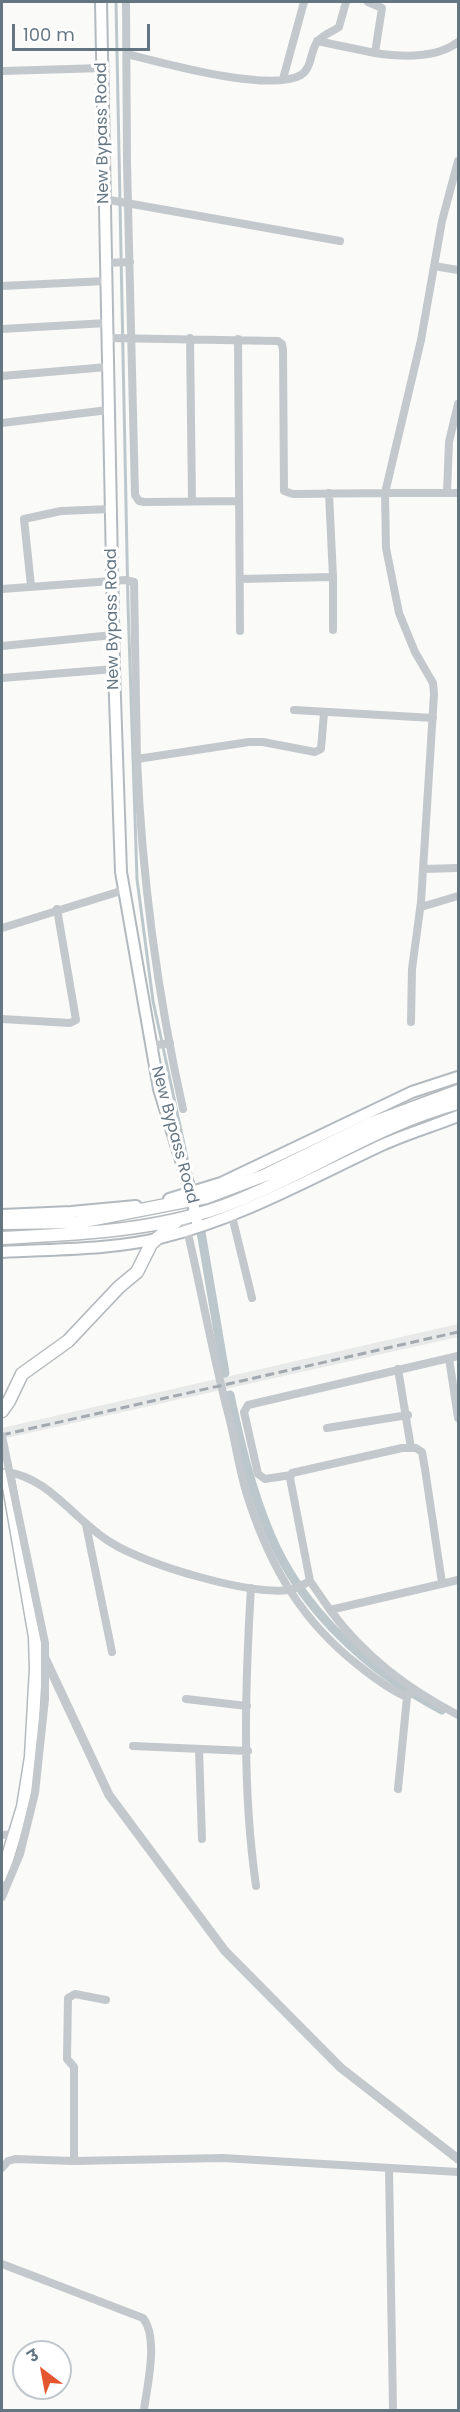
<!DOCTYPE html>
<html>
<head>
<meta charset="utf-8">
<style>
	body { margin:0 }
	#map { position:relative; width:460px; height:2412px; overflow:hidden; background:#fafaf8; font-family:Poppins,"Noto Sans Devanagari",sans-serif }
	canvas { display:block }
	.frame { position:absolute; inset:0; border:3px solid #657683; pointer-events:none }
	.north { position:absolute; left:12px; top:2340px; width:60px; height:60px; box-sizing:border-box; background:#fff; border:2px solid #c1c8cd; border-radius:50%; rotate:328deg; font-size:16px; font-weight:700; line-height:24px; text-align:center; color:#657683 }
	.north::after { content:''; display:block; margin:auto; width:21px; height:27px; background:#e4572e; clip-path:polygon(50% 0,100% 100%,50% 72%,0 100%) }
	.scale { position:absolute; left:12px; top:24px; width:138px; height:27px; box-sizing:border-box; border:3px solid #657683; border-top:0; padding-left:8px; font-size:18px; line-height:21px; white-space:nowrap; color:#657683; -webkit-text-stroke:4px #fff; paint-order:stroke }
</style>
</head>
<body>
<div id="map">
<canvas width="460" height="2412"></canvas>
<div class="frame"></div>
<div class="north">उ</div>
<div class="scale">100 m</div>
</div>
<script>
const g = document.querySelector('canvas').getContext('2d');
g.lineJoin = 'round';
function fill(path, color) {
  g.fillStyle = color;
  g.fill(path, 'evenodd');
}
function trace(path, color, width, dash) {
  g.strokeStyle = color;
  g.lineWidth = width;
  g.lineCap = dash ? 'butt' : 'round';
  g.setLineDash(dash || []);
  g.stroke(path);
}
function label(font, color, halo, rows, align = 'center') {
  g.font = font + ' Poppins,sans-serif';
  g.lineWidth = 6;
  g.setLineDash([]);
  g.textBaseline = 'middle';
  g.strokeStyle = halo;
  g.fillStyle = color;
  for (const [text, x, y, turn = 0] of rows) {
    g.save();
    g.translate(x, y);
    g.rotate((+turn || 0) * Math.PI / 180);
    g.textAlign = isNaN(turn) ? turn : align;
    if (halo) g.strokeText(text, 0, 0);
    g.fillText(text, 0, 0);
    g.restore();
  }
}
fill(new Path2D(`
	M458 1324V1337L2 1439V1428Z`), '#e8e9e9');
trace(new Path2D(`
	M116 2 128 605 137 879 153 1001 190 1172`), '#bbc7cb', 3);
trace(new Path2D(`
	M201 1232 225 1373
	M230 1395C240 1442 251 1489 270 1534 302 1611 370 1672 442 1710`), '#bbc7cb', 9);
const secondary = new Path2D(`
	M101 2 114 669 121 872 159 1089 191 1193 198 1227
	M169 1199 221 1183 412 1092 458 1077
	M2 1215 71 1212 136 1206
	M2 1252C52 1249 111 1250 160 1238 239 1219 309 1179 382 1145 406 1134 433 1126 458 1116`);
const primary = new Path2D(`
	M2 1223 79 1222 207 1197 268 1174 372 1123 458 1091
	M2 1238C79 1234 162 1231 234 1202 310 1172 379 1124 458 1103
	M2 1411 9 1401 22 1374 68 1341 119 1287 137 1272 151 1244 179 1219
	M2 1876 23 1807 31 1757 36 1668 35 1637 7 1475`);
trace(secondary, '#b3babf', 14);
trace(primary, '#b5babe', 15);
trace(new Path2D(`
	M126 2 127 163 135 495 139 501 144 502 238 501
	M317 41 375 53 382 8 368 2
	M375 53C401 57 436 59 458 42
	M127 54C163 63 270 93 301 75 312 68 310 52 317 42 322 35 332 32 339 27L346 2
	M2 71 103 68
	M283 79 304 2
	M458 161 442 221 421 340 385 493H458
	M104 199 340 241
	M105 263 130 262
	M434 266 458 270
	M2 286 106 281
	M2 329 107 323
	M107 338 278 341 282 344 283 350 284 491 293 494 385 493 386 548 399 613 415 652 433 683 434 694 421 902 412 969 411 1022
	M190 338 192 501
	M238 339 240 631
	M2 376 107 367
	M2 423 108 410
	M329 493 333 577V630
	M447 493 449 442 458 404
	M240 579 333 577
	M31 586 24 519 61 511 111 509
	M2 589 125 580 134 582 137 759 249 742H263L315 752 321 749 324 713
	M2 646 113 635
	M2 678 114 669
	M294 710 433 718
	M137 759C142 877 157 993 183 1109
	M423 869 458 868
	M421 907 458 896
	M2 928 124 890
	M2 1019 70 1023 76 1020 57 909
	M151 1046 170 1043
	M232 1216 252 1298
	M184 1217C200 1282 211 1348 228 1413 236 1442 239 1472 249 1501 271 1568 302 1621 358 1665 373 1677 390 1690 407 1697L414 1689
	M449 1358 458 1418
	M398 1369 411 1448
	M327 1428 408 1415
	M6 1472C49 1477 74 1520 110 1542 146 1565 248 1595 289 1590 296 1589 304 1584 310 1581L330 1610 458 1580
	M291 1475 265 1479 258 1474 244 1412 248 1405 458 1356
	M86 1525 112 1652
	M310 1581 290 1478 292 1473 402 1448H416L422 1452 425 1469 442 1583
	M251 1588C245 1687 242 1788 256 1886
	M330 1610C365 1657 407 1688 458 1715
	M186 1699 247 1706
	M133 1746 248 1751
	M199 1749 202 1839
	M398 1789 407 1697
	M2 1835 15 1834
	M106 2000 75 1994 68 1998 67 2059 74 2067V2161L223 2158 458 2172
	M2 2168 8 2161 15 2159 74 2161
	M389 2168 393 2410
	M2 2264 143 2318C159 2338 147 2386 144 2410`), '#c3c8cc', 8);
trace(new Path2D(`
	M44 1656 109 1795 225 1951 341 2068 458 2159`), '#c3c8cc', 9);
trace(secondary, '#fff', 10);
trace(primary, '#fff', 12);
trace(new Path2D(`
	M2 1435 458 1332`), '#a2aab0', 3, [9, 4.5]);
trace(new Path2D(`
	M2 1436 45 1643V1699L35 1793 20 1854 2 1897`), '#c3c8cc', 8);
label('16px', '#657683', '#fff', [
	["New Bypass Road",103,133,-91],
	["New Bypass Road",113,619,-91],
	["New Bypass Road",174,1135,75]
]);
</script>
</body>
</html>
